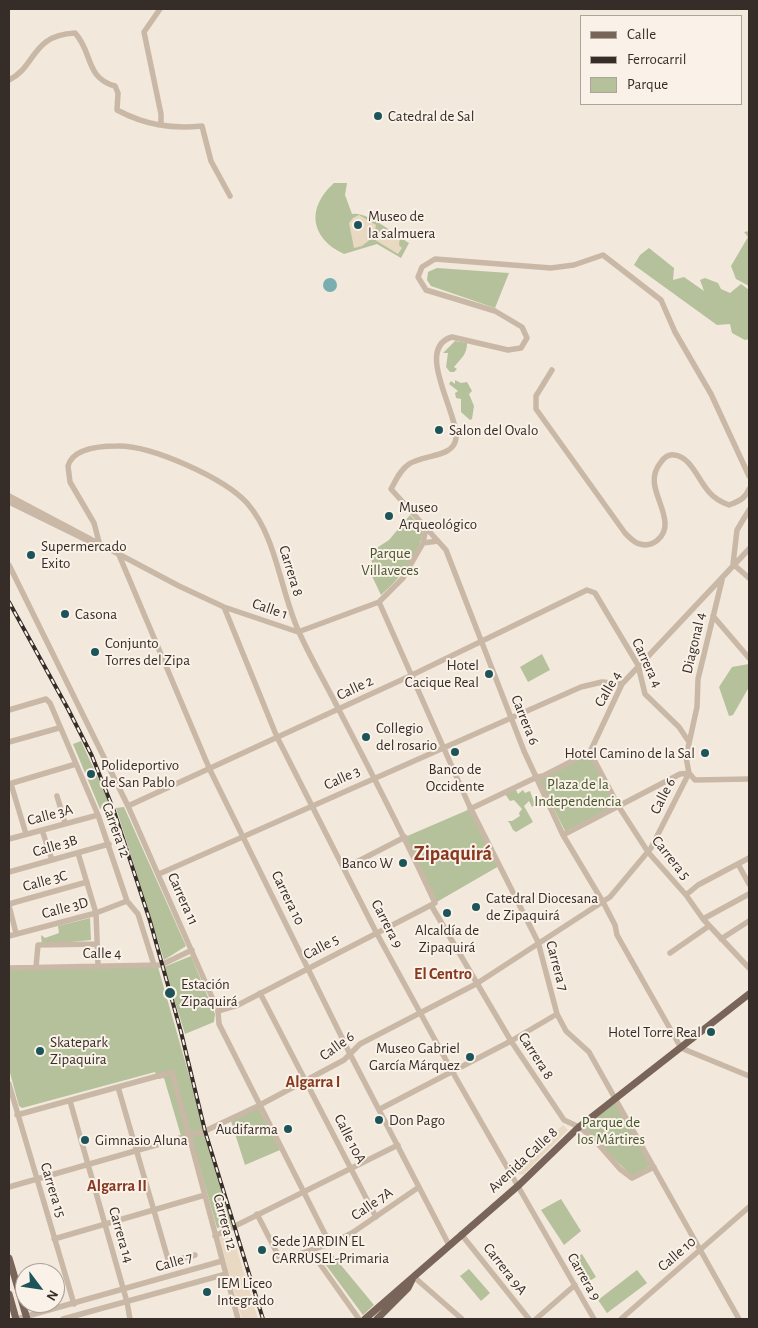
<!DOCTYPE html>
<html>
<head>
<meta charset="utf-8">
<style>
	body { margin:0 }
	#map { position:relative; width:758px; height:1328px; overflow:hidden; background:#f2e8dc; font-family:"Alegreya Sans",sans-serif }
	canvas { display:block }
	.frame { position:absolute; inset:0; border:10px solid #372d28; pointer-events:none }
	.legend { position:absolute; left:580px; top:15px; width:162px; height:90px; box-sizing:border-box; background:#faf2e8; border:1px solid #aca39b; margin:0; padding:6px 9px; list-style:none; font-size:15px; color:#372d28 }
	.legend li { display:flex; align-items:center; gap:10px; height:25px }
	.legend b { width:25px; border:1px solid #aca39b }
	.north { position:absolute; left:15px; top:1263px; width:50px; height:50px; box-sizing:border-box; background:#faf2e8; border:1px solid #aca39b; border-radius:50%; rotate:121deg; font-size:14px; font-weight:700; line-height:20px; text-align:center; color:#372d28 }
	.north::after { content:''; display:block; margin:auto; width:18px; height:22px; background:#1d5459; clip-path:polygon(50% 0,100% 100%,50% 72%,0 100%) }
</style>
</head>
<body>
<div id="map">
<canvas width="758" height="1328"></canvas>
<div class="frame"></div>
<ul class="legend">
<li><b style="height:6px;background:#796459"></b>Calle</li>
<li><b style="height:6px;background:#372d28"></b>Ferrocarril</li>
<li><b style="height:14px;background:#b4c19b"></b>Parque</li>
</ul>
<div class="north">N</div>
</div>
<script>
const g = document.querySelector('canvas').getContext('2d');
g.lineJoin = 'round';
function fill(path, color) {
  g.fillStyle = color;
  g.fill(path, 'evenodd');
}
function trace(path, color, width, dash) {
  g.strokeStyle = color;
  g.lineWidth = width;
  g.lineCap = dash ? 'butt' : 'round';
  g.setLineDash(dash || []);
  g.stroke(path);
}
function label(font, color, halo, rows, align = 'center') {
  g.font = font + ' "Alegreya Sans",sans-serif';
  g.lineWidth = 4;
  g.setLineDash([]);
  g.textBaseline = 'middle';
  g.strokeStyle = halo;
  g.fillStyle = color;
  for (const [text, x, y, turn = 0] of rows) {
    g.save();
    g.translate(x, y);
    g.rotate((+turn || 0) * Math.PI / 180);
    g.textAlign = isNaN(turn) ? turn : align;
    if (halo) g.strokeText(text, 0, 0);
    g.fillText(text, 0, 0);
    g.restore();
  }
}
fill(new Path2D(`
	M334 183H347L345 195 352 214C367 211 396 235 409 243L401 258 377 244 344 254C310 238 306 208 334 183Z
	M749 231V286L736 279 731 266 748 237 744 232Z
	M649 248 674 268 673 280 684 277 704 291 700 280 705 278 718 283 721 289 730 293 741 284 749 290V339L745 340 732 333 730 324 717 325 634 265 640 255Z
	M437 268 509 273 495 308 431 286 427 280 428 272Z
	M455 341 467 343C467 355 461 358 454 367L457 369 454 372H450L446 367 448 353H443Z
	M455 380 461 383 467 382 472 391 469 394 474 406 472 419 470 420 461 412V399L456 398 455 393 458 391 449 384 451 381 455 384Z
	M410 515 423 529C420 556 400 578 381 595L370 572 374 568 369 553 389 540Z
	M542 654 550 670 528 682 520 667Z
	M749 664V687L733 715 729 716 719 687 732 667Z
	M81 741 110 804 100 809 73 744Z
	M590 753 617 807 566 833 539 779Z
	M515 788 518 794 523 790 525 793 530 791 535 805 532 807 529 801 524 806 533 822 516 832 513 830 509 822 507 821H512L520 816 519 813 522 809 514 800 510 801 505 794Z
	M124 807 186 946 164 960 116 808Z
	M470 809 499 866 435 903 405 837Z
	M90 918 91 940 42 945 41 935 45 938 59 933 58 926Z
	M191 956 215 1014 214 1022 185 1034 164 967Z
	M158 967 232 1225 217 1228 193 1143 184 1146 164 1078 158 1079 155 1072 22 1108 19 1106 9 1069V970Z
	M615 1100 651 1165 633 1177 581 1127Z
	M258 1107 280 1150 245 1165 231 1121Z
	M561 1199 581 1231 564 1245 541 1210Z
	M331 1253 374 1305 363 1315 320 1257Z
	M582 1254 596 1277 583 1285 570 1262Z
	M469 1269 490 1293 481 1301 460 1276Z
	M637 1270 647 1283 607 1313 598 1300Z`), '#b4c19b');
fill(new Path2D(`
	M359 215 376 225 375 230 381 233 383 228 400 238 399 245 402 248 398 254 372 238 362 246 354 248 349 223 353 218Z
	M563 1125 568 1130 523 1175 518 1174 515 1170Z
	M231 1230 258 1319H242L219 1238Z`), '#ead9c2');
fill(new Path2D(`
	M323 285a7 7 0 1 1 14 0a7 7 0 1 1-14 0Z`), '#7aadaf');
trace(new Path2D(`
	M160 9 144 32 161 114V124
	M9 80C36 67 31 35 75 33 93 52 85 78 115 86L118 93 117 110C145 125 171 129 202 126L211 161 230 196
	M552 370 536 396V409L625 533C629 537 634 543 640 544 653 548 666 536 665 523 664 501 644 483 661 462 664 458 668 454 674 455 691 456 699 482 710 493 715 499 721 502 729 505 739 501 745 499 749 489
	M749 476 711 394 675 332 661 300 603 255 574 265 551 268 435 259 422 267 418 277 426 290 495 311 522 327 527 338 521 348 508 350 452 337C414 348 458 412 456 438 454 458 424 454 409 464 400 470 396 480 391 489L446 550 524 751 563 835 603 902 615 925 617 935 681 1048 749 1076
	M9 496 179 586 224 607 298 632 379 602 403 578 423 543 426 528
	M9 502 107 550
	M749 510 737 530 733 564 749 578
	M99 542 94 523 70 482 68 466C73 448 102 446 117 446 151 445 224 478 247 503 277 537 280 591 299 632 311 659 326 684 339 710 372 774 405 837 435 903L238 1005 218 1011
	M423 543 438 541
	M119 555 210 770 350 1054 449 1245
	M9 565 128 806 218 1011 219 1024 330 1244
	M379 602 469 805 538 942 557 1014 566 1031 589 1052 739 1319
	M224 607 277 737 376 932 452 1071 594 1319
	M713 616 749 658
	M9 710 46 699 50 703 98 815 127 901 138 914 154 965
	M9 742 59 728
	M590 752 619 807 648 852 686 895 703 919 749 968
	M689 773 695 780 749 779
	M9 784 76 764
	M11 784 26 834
	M57 796 65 823
	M128 806 410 676 587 590 595 593 638 665 645 694 679 727 689 742
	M470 809 537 777 543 776 590 752 622 684 749 549
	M42 830 52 860
	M563 835 680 774 689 773
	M9 839 98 815
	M78 853 96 913 98 965
	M738 864 749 884
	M345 868 405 837
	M9 872 109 844
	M159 874 581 687 602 682 622 684
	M686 895 698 885 749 858
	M9 904 87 882
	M431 905 511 1041 564 1120 579 1127 592 1137 620 1169 632 1178 654 1167
	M9 906 16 933
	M703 919 749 894
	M9 936 96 913 127 901
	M721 939 749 921
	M670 953 709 926
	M36 967 38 945 97 944
	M9 968 161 965 192 950
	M260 993 376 1217
	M9 1084 74 1304
	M118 1087 168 1259 172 1261 195 1255
	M70 1101 127 1302 130 1319
	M380 1109 511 1041 557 1014
	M17 1115 172 1072 238 1319
	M9 1187 205 1131 258 1106 344 1060 360 1044 476 984 610 897 651 848 689 773 686 757 697 707 698 679 722 580
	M257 1214 279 1257 283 1259 330 1244 352 1233 419 1187
	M461 1234 529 1319
	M215 1236 398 1145
	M54 1239 205 1195
	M310 1250 359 1319
	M414 1277 462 1319
	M17 1319 222 1261
	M63 1319 226 1274
	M536 1319 575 1285
	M621 1319 749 1207`), '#cab8a7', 5.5);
trace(new Path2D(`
	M9 1258 27 1319
	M9 1294 16 1319
	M365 1319 519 1185 579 1127 749 994
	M377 1319 408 1288 412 1280`), '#796459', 7);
const rail = new Path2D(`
	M9 602 68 709 92 756 114 811 150 921 181 1032 205 1131 263 1319`);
trace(rail, '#372d28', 4);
trace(rail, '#faf2e8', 2, [5.5]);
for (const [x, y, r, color] of [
	[378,116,5,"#1d5459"],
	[358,225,5,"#1d5459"],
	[439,430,5,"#1d5459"],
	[389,516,5,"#1d5459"],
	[31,555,5,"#1d5459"],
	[65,614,5,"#1d5459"],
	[95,652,5,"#1d5459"],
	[489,674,5,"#1d5459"],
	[366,737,5,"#1d5459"],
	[455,752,5,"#1d5459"],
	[705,753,5,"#1d5459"],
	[91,774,5,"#1d5459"],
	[403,863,5,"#1d5459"],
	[476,907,5,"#1d5459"],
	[447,913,5,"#1d5459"],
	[170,993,6,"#1d5459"],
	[711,1032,5,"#1d5459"],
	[40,1051,5,"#1d5459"],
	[470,1057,5,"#1d5459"],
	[379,1120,5,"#1d5459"],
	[288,1129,5,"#1d5459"],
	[85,1140,5,"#1d5459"],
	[262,1250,5,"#1d5459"],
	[207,1292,5,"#1d5459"]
]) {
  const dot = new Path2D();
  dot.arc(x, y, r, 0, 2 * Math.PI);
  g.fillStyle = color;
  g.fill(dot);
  trace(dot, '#faf2e8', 2);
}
label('15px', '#372d28', '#faf2e8', [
	["Catedral de Sal",388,116],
	["Museo de",368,216],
	["la salmuera",368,233],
	["Salon del Ovalo",449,430],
	["Museo",399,507],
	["Arqueológico",399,524],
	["Supermercado",41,546],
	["Exito",41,563],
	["Casona",75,614],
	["Conjunto",105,643],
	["Torres del Zipa",105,660],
	["Hotel",479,665,"right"],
	["Cacique Real",479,682,"right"],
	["Collegio",376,728],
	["del rosario",376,745],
	["Hotel Camino de la Sal",695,753,"right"],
	["Polideportivo",101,765],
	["de San Pablo",101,782],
	["Banco de",455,769,"center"],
	["Occidente",455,786,"center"],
	["Banco W",393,863,"right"],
	["Catedral Diocesana",486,898],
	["de Zipaquirá",486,915],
	["Alcaldía de",447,930,"center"],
	["Zipaquirá",447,947,"center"],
	["Estación",181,984],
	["Zipaquirá",181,1001],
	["Hotel Torre Real",701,1032,"right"],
	["Skatepark",50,1042],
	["Zipaquira",50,1059],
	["Museo Gabriel",460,1048,"right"],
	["García Márquez",460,1065,"right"],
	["Don Pago",389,1120],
	["Audifarma",278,1129,"right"],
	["Gimnasio Aluna",95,1140],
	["Sede JARDIN EL",272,1241],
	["CARRUSEL-Primaria",272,1258],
	["IEM Liceo",217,1283],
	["Integrado",217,1300]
], 'left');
label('15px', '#46552b', '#faf2e8', [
	["Parque",390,553],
	["Villaveces",390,570],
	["Plaza de la",578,784],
	["Independencia",578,801],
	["Parque de",611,1122],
	["los Mártires",611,1139]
]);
label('15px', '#372d28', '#faf2e8', [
	["Carrera 8",291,571,73],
	["Calle 1",270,609,19],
	["Diagonal 4",694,643,-77],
	["Carrera 4",647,663,65],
	["Calle 2",355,688,-25],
	["Calle 4",608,689,-60],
	["Carrera 6",525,720,68],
	["Calle 3",342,778,-25],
	["Calle 6",663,796,-63],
	["Calle 3A",50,815,-15],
	["Carrera 12",116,830,70],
	["Calle 3B",55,846,-16],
	["Carrera 5",671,858,51],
	["Calle 3C",45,881,-15],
	["Carrera 10",288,898,64],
	["Carrera 11",183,899,66],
	["Calle 3D",65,908,-15],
	["Carrera 9",387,924,63],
	["Calle 5",321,947,-28],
	["Calle 4",102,953],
	["Carrera 7",557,966,75],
	["Calle 6",337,1046,-36],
	["Carrera 8",536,1056,57],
	["Calle 10A",350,1139,63],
	["Avenida Calle 8",523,1160,-43],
	["Carrera 15",53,1190,73],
	["Calle 7A",372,1204,-34],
	["Carrera 12",225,1222,75],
	["Carrera 14",121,1235,74],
	["Calle 10",677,1254,-41],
	["Calle 7",174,1262,-16],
	["Carrera 9A",505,1269,52],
	["Carrera 9",584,1277,60]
]);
label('bold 16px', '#863920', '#faf2e8', [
	["El Centro",443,974],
	["Algarra I",313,1082],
	["Algarra II",117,1186]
]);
label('bold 20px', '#863920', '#faf2e8', [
	["Zipaquirá",453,854]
]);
</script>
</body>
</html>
